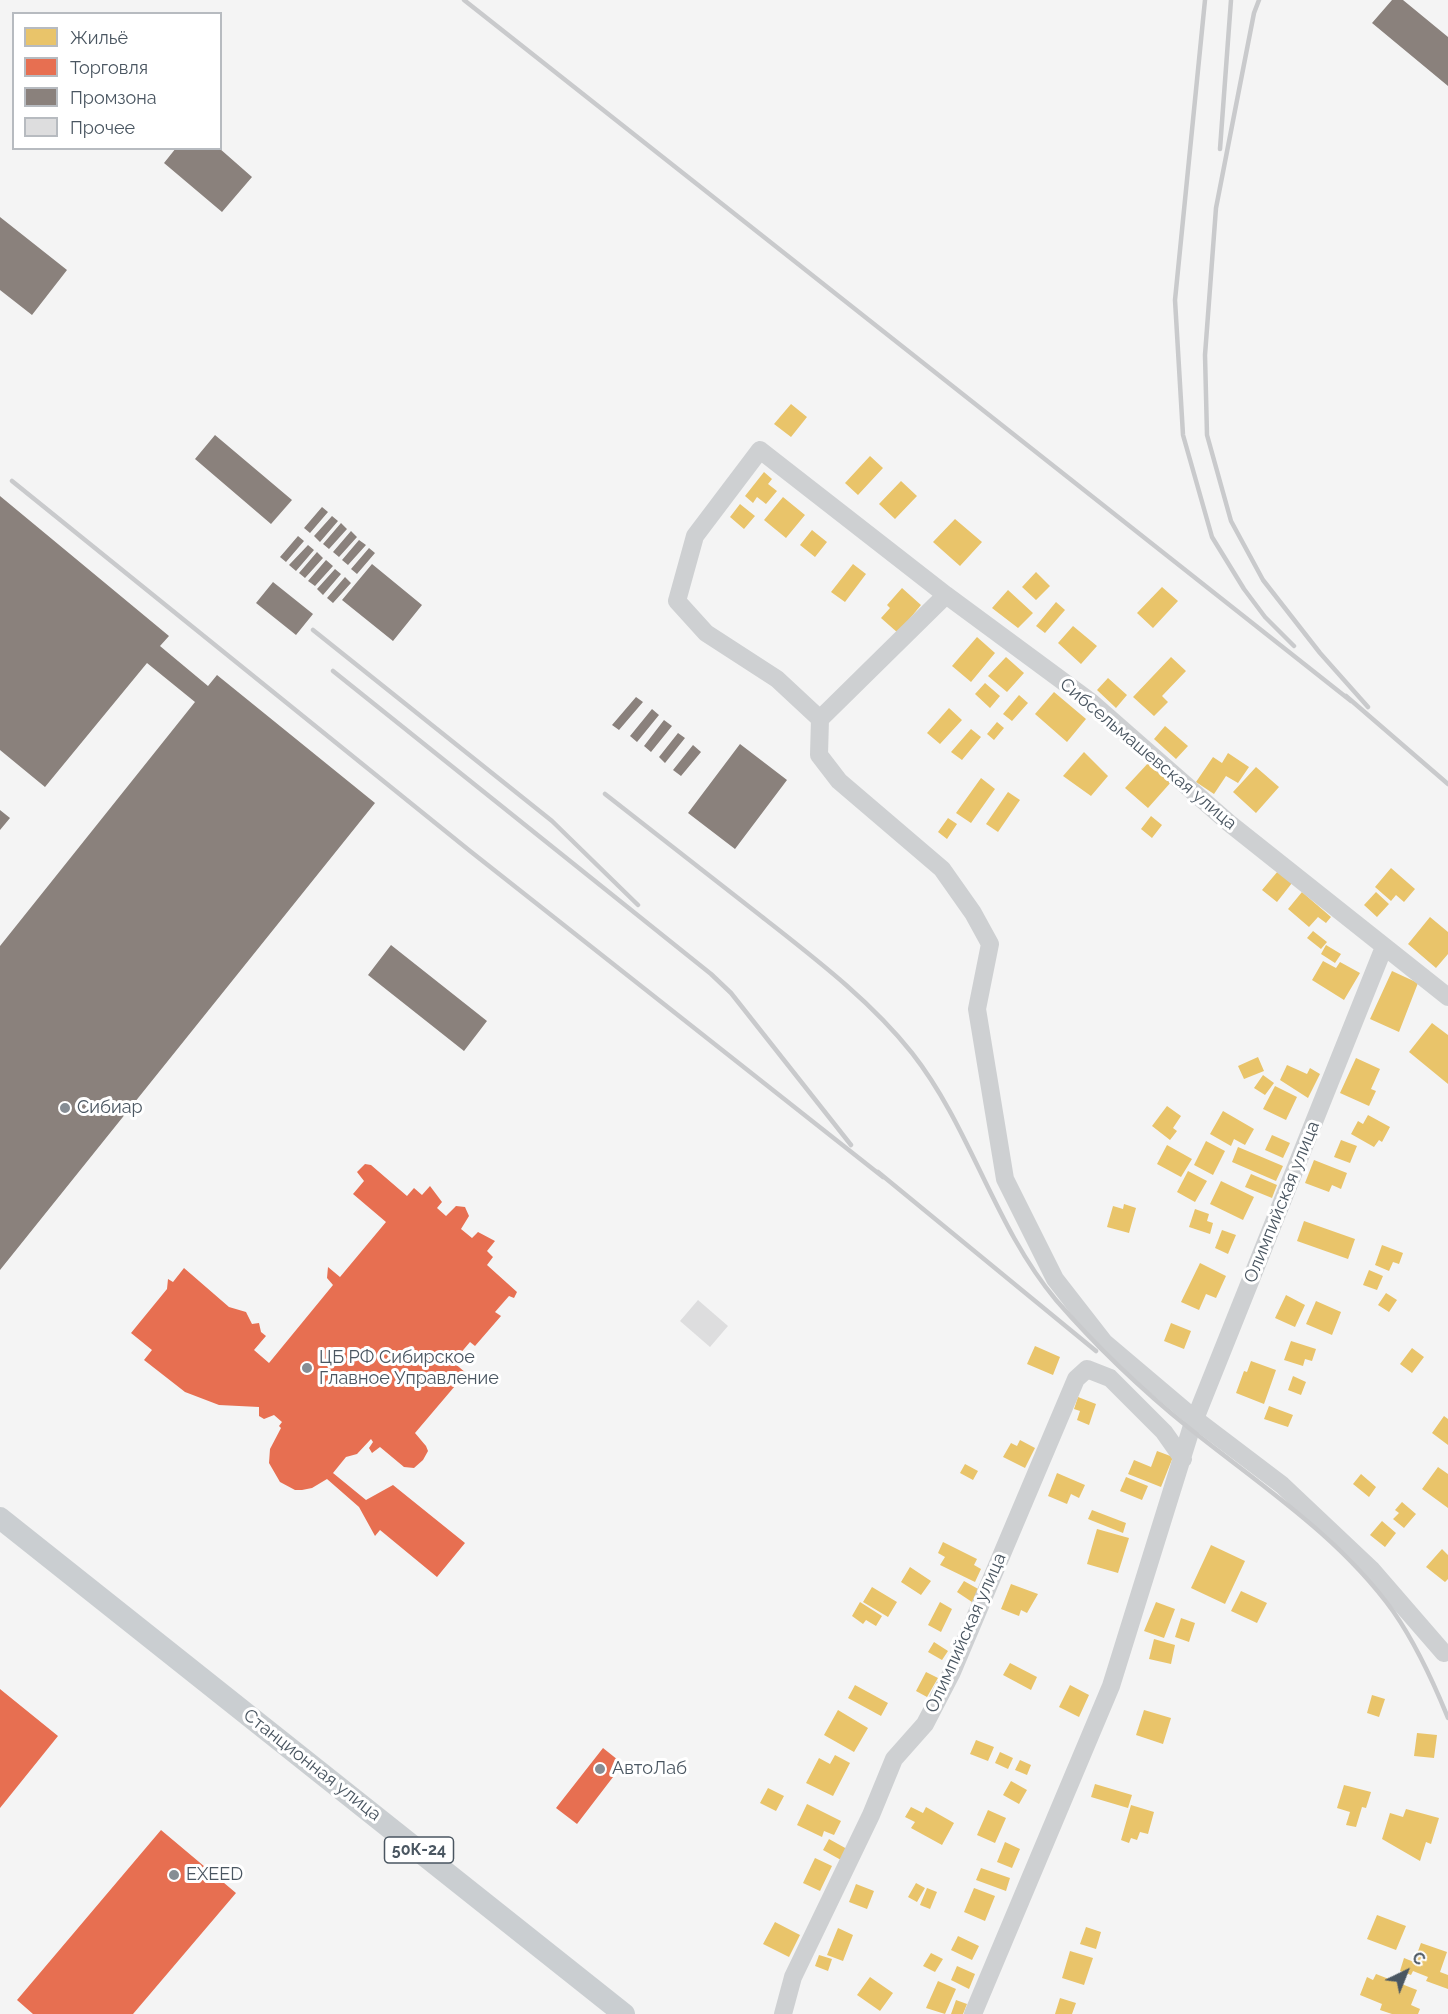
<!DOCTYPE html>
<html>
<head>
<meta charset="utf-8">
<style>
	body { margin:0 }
	#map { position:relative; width:1448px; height:2014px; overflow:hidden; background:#f4f4f4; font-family:Raleway,sans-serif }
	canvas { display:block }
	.legend { position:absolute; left:12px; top:12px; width:210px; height:138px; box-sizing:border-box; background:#fff; border:2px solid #b7bbc0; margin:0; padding:8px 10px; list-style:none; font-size:18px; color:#4a5661 }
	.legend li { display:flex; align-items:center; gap:12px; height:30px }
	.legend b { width:30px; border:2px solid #b7bbc0 }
	.north { position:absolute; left:1376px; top:1942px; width:60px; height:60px; -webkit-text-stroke:4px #fff; paint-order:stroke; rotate:43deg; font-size:16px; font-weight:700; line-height:24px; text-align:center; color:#4a5661 }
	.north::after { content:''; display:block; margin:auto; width:21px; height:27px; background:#4a5661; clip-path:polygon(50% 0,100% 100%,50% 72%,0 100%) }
</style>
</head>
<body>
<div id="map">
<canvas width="1448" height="2014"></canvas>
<ul class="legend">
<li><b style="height:16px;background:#e9c46a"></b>Жильё</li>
<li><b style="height:16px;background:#e76f51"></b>Торговля</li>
<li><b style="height:16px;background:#8a817c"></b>Промзона</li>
<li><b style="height:16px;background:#ddddde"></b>Прочее</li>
</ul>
<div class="north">С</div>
</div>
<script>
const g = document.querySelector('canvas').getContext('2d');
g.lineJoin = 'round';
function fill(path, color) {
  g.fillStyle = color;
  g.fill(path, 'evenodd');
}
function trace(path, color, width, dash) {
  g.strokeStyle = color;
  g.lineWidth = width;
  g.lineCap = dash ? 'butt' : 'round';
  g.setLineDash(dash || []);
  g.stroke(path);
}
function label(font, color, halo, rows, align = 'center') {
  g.font = font + ' Raleway,sans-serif';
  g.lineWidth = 6;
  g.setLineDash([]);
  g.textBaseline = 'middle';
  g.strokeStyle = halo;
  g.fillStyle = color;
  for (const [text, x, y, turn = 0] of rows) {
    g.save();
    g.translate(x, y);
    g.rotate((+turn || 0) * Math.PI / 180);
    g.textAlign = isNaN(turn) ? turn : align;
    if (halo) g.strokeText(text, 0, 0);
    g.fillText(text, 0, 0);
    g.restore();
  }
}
fill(new Path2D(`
	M791 404 807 417 791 437 774 424Z
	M870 456 883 468 858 495 845 483Z
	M764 472 772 479 768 484 777 491 766 504 757 497 753 503 745 496Z
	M901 481 917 496 895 519 879 504Z
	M783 497 805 515 786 538 764 520Z
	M740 504 755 516 744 529 730 517Z
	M955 519 982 542 960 566 933 542Z
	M812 530 827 542 815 557 800 545Z
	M853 564 866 574 845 602 831 592Z
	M1036 572 1050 586 1036 600 1022 587Z
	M1162 587 1178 601 1153 628 1137 613Z
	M902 588 921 605 898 633 881 618 890 608 887 605Z
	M1008 590 1033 613 1018 628 992 608Z
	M1056 602 1065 610 1045 633 1036 626Z
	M1073 626 1097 646 1081 664 1058 643Z
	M977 637 995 653 971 682 952 666Z
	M1006 657 1024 673 1007 692 988 676Z
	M1171 657 1186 671 1162 696 1168 702 1154 716 1133 697Z
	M1108 678 1127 695 1116 708 1097 690Z
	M985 683 1000 696 990 708 975 694Z
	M1054 692 1086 719 1067 742 1035 714Z
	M1019 695 1028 703 1012 721 1003 714Z
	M949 708 962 720 940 744 927 733Z
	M997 722 1004 728 994 740 987 734Z
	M1165 726 1188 746 1176 759 1154 739Z
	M971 729 981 737 962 760 951 752Z
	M1084 752 1108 776 1091 796 1063 776Z
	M1228 753 1249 767 1238 783 1226 776 1214 794 1196 782 1213 757 1222 763Z
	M1150 761 1172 781 1148 808 1125 788Z
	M1256 767 1279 787 1256 813 1233 792Z
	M981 778 995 789 971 823 956 813Z
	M1008 792 1020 800 998 832 986 824Z
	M1151 816 1162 825 1152 838 1141 829Z
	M948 818 957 824 947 839 938 832Z
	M1391 868 1415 889 1404 902 1396 895 1391 901 1375 887Z
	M1278 871 1292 883 1277 902 1262 890Z
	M1302 892 1331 917 1326 923 1318 917 1309 927 1288 909Z
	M1376 892 1389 904 1377 917 1364 905Z
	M1430 917 1448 932V954L1436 968 1408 944Z
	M1313 931 1327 942 1321 949 1307 938Z
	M1326 945 1341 954 1335 963 1321 954Z
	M1323 961 1336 968 1340 962 1360 973 1344 1000 1312 980Z
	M1392 971 1418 983 1399 1032 1370 1019Z
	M1432 1023 1448 1035V1084L1409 1052Z
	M1258 1057 1264 1071 1244 1079 1238 1066Z
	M1356 1058 1380 1069 1371 1089 1376 1091 1369 1106 1340 1093Z
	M1287 1065 1307 1074 1310 1068 1320 1074 1308 1098 1280 1080Z
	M1263 1075 1274 1083 1265 1095 1254 1088Z
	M1275 1086 1297 1097 1286 1120 1263 1109Z
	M1167 1106 1181 1116 1173 1128 1177 1131 1170 1140 1152 1126Z
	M1223 1111 1254 1129 1245 1145 1234 1139 1231 1146 1210 1134Z
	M1368 1115 1390 1127 1382 1142 1379 1140 1374 1147 1351 1134 1358 1121 1363 1124Z
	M1272 1135 1290 1143 1283 1158 1265 1150Z
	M1341 1140 1357 1146 1350 1163 1334 1157Z
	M1206 1141 1225 1151 1213 1175 1194 1165Z
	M1167 1145 1192 1159 1181 1177 1157 1164Z
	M1238 1147 1283 1166 1276 1181 1232 1162Z
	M1314 1160 1347 1173 1341 1189 1332 1185 1329 1192 1305 1183Z
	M1188 1171 1207 1181 1195 1202 1177 1192Z
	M1251 1174 1277 1185 1272 1198 1245 1187Z
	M1221 1181 1254 1197 1243 1220 1210 1204Z
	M1124 1204 1136 1208 1129 1233 1107 1227 1113 1206 1123 1209Z
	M1195 1209 1209 1214 1207 1221 1213 1223 1210 1234 1189 1227Z
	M1304 1221 1355 1239 1348 1259 1297 1241Z
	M1222 1230 1236 1235 1228 1254 1215 1248Z
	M1382 1245 1403 1253 1399 1264 1393 1262 1389 1271 1375 1265Z
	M1200 1263 1226 1276 1216 1298 1206 1294 1199 1310 1181 1302Z
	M1369 1270 1383 1276 1377 1290 1363 1285Z
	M1386 1293 1397 1300 1389 1312 1378 1305Z
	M1286 1295 1305 1305 1295 1327 1275 1318Z
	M1316 1301 1341 1312 1332 1335 1306 1324Z
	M1171 1323 1191 1331 1184 1349 1164 1341Z
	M1291 1341 1316 1349 1312 1361 1305 1359 1303 1366 1284 1360Z
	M1035 1346 1060 1357 1053 1375 1027 1364Z
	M1412 1348 1424 1357 1412 1373 1400 1364Z
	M1251 1361 1276 1370 1264 1404 1236 1393 1244 1371 1247 1372Z
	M1293 1376 1306 1382 1301 1395 1288 1390Z
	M1078 1397 1096 1404 1089 1425 1077 1420 1080 1411 1074 1409Z
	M1269 1406 1293 1415 1288 1427 1264 1419Z
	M1444 1416 1448 1419V1445L1432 1433Z
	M1020 1440 1035 1448 1025 1468 1003 1457 1011 1443 1017 1446Z
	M1157 1451 1173 1457 1161 1487 1128 1474 1134 1460 1151 1467Z
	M965 1464 978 1471 973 1480 960 1473Z
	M1438 1467 1448 1474V1508L1422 1489Z
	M1057 1473 1085 1485 1079 1498 1071 1494 1067 1504 1048 1496Z
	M1361 1474 1376 1487 1369 1497 1353 1484Z
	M1126 1477 1148 1486 1142 1500 1120 1491Z
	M1402 1502 1416 1514 1404 1528 1393 1519 1399 1513 1395 1510Z
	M1092 1510 1126 1523 1123 1533 1088 1519Z
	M1382 1521 1396 1533 1385 1547 1370 1535Z
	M1097 1529 1129 1538 1118 1573 1087 1564Z
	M943 1542 977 1559 974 1565 981 1569 975 1582 940 1565 945 1557 938 1553Z
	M1211 1545 1245 1561 1225 1604 1191 1588Z
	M1442 1549 1448 1555V1579L1445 1582 1426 1567Z
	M910 1567 931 1581 921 1595 901 1582Z
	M964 1581 980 1590 972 1602 957 1592Z
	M1011 1584 1038 1594 1027 1613 1021 1610 1019 1616 1001 1609Z
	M872 1587 897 1602 888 1617 863 1602Z
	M1241 1591 1267 1603 1257 1623 1231 1611Z
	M860 1602 882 1616 876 1626 866 1620 863 1624 852 1616Z
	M940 1602 952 1609 941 1632 928 1625Z
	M1156 1602 1175 1609 1164 1638 1144 1631Z
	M1181 1618 1195 1623 1189 1642 1175 1637Z
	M1154 1639 1175 1645 1171 1664 1149 1659Z
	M934 1642 948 1651 942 1660 928 1652Z
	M1010 1663 1037 1677 1031 1690 1003 1675Z
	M926 1672 938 1678 927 1697 916 1691Z
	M855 1685 888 1703 881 1716 848 1698Z
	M1070 1685 1089 1695 1079 1717 1059 1707Z
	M1372 1695 1385 1699 1379 1717 1367 1713Z
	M838 1710 868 1728 854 1752 824 1735Z
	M1144 1710 1171 1718 1163 1744 1136 1735Z
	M1417 1733 1437 1735 1434 1758 1414 1756Z
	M976 1740 994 1747 988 1761 970 1754Z
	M1000 1752 1013 1758 1008 1769 995 1763Z
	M835 1755 850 1763 833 1796 806 1783 819 1758 830 1764Z
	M1020 1760 1031 1765 1027 1775 1015 1770Z
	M1011 1781 1027 1790 1019 1804 1003 1795Z
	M1095 1784 1132 1795 1128 1808 1091 1797Z
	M1344 1785 1371 1792 1366 1808 1362 1807 1356 1827 1346 1825 1350 1812 1337 1808Z
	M768 1788 784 1796 776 1811 760 1803Z
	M807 1804 841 1821 834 1835 824 1831 822 1837 797 1825Z
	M1131 1805 1154 1812 1148 1834 1140 1832 1137 1840 1131 1838 1129 1843 1121 1840Z
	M911 1807 923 1813 926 1807 954 1823 942 1845 911 1828 915 1822 905 1817Z
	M1406 1809 1439 1818 1431 1844 1426 1842 1420 1861 1382 1839 1390 1813 1403 1817Z
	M988 1810 1006 1818 995 1843 977 1835Z
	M829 1839 847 1849 841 1860 823 1850Z
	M1005 1842 1020 1849 1012 1868 997 1862Z
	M815 1858 832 1866 820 1891 803 1883Z
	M981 1868 1010 1878 1006 1891 976 1880Z
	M916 1883 925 1888 917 1902 908 1897Z
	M856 1884 874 1891 867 1909 849 1902Z
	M927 1888 937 1892 930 1909 920 1905Z
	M974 1888 995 1896 985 1921 964 1912Z
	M1377 1915 1406 1926 1396 1950 1367 1939Z
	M775 1922 800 1935 789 1957 763 1944Z
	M1086 1927 1101 1932 1096 1949 1080 1944Z
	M838 1928 853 1935 843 1961 827 1955Z
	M958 1936 979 1946 972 1960 951 1950Z
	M1421 1943 1447 1952 1440 1972 1448 1975V1989L1426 1981 1428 1977 1413 1971 1411 1975 1400 1971 1404 1958 1414 1962Z
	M1070 1951 1093 1958 1084 1985 1062 1978Z
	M931 1953 943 1959 935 1972 923 1966Z
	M819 1955 832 1959 828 1971 815 1966Z
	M957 1966 975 1974 969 1989 951 1980Z
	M1376 1974 1417 1990 1411 2005 1420 2009 1418 2014H1392L1380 2010 1382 2004 1360 1995 1367 1977 1373 1980Z
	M870 1977 893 1993 880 2011 857 1995Z
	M938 1981 956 1989 945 2014 926 2008Z
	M1060 1998 1076 2003 1072 2014H1055Z
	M956 2000 967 2004 963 2014H951Z`), '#e9c46a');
fill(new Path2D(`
	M365 1164 371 1165 407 1196 414 1188 422 1195 430 1186 442 1202 437 1208 446 1216 456 1206 465 1207 469 1216 461 1229 472 1238 478 1232 495 1241 487 1251 493 1257 487 1265 517 1292 514 1298 509 1296 495 1312 501 1316 475 1346 470 1342 453 1362 466 1373 415 1433 426 1446 428 1451 423 1460 414 1468 404 1467 380 1447 372 1453 369 1448 373 1442 371 1439 357 1454 346 1457 333 1473 366 1500 393 1485 465 1543 437 1577 380 1530 375 1536 359 1507 327 1479 312 1488 302 1490H295L280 1482 269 1463 270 1449 281 1428 279 1426 282 1422 274 1415 264 1419 259 1416V1407L219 1405 185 1392 144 1360 152 1350 131 1333 167 1289 168 1279 173 1282 184 1268 229 1307 246 1312 252 1324 259 1323 261 1332 266 1336 254 1350 269 1363 333 1285 327 1278 328 1267 340 1277 386 1222 353 1194 364 1181 357 1172Z
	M0 1689 58 1736 0 1808Z
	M603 1748 623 1764 577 1824 556 1808Z
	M161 1830 236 1893 133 2014H33L17 2000Z`), '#e76f51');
fill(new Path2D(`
	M1392 0H1403L1448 37V86L1372 23Z
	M176 148H219L252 177 222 212 164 163Z
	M0 217 67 270 32 315 0 290Z
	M215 435 292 500 271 524 195 459Z
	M0 496 169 636 160 646 208 686 217 675 375 803 0 1270V946L195 702 147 663 45 787 0 750Z
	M322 507 328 512 310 533 304 528Z
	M332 516 338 521 320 542 314 536Z
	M341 523 347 529 329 549 323 544Z
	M351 531 357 537 339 557 333 552Z
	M298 536 304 541 286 562 280 557Z
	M359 540 366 545 348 565 342 560Z
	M308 545 314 550 296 571 289 565Z
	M369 548 375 553 357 574 351 569Z
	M317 552 323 558 305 578 299 573Z
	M326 560 333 566 315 586 308 581Z
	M372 564 422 605 393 641 342 600Z
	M335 569 341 574 323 595 317 589Z
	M345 577 351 583 333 603 327 598Z
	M273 582 313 614 296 635 256 603Z
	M636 697 643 702 619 730 612 725Z
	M652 709 659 715 637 742 630 736Z
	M664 720 672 726 651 752 644 746Z
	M678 733 685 738 665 763 659 757Z
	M740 744 787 780 735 849 688 813Z
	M693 745 701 752 681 776 673 770Z
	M0 810 10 818 0 830Z
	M391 945 487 1021 464 1051 368 975Z`), '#8a817c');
fill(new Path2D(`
	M698 1300 728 1326 710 1347 680 1321Z`), '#ddddde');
trace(new Path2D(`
	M820 719 946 595
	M1444 1653 1371 1569 1282 1485 1195 1419 1104 1342 1055 1279 1005 1179 977 1009 990 944 973 913 942 869 839 781 819 755 820 719 777 679 706 633 677 601 695 536 760 450 946 595 1091 702 1229 823 1448 997
	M783 2014 793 1977 871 1815 894 1759 925 1724 952 1672 1076 1379 1087 1369 1110 1378 1164 1432 1183 1459
	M973 2014 1111 1686 1191 1429 1384 947`), '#ced0d2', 18);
trace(new Path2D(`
	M0 1518 624 2014`), '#caced1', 22);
trace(new Path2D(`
	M464 0 1351 701
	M1205 0 1175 300 1183 435 1212 537 1244 589 1265 617 1294 646
	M1259 0 1254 13 1216 208 1205 355 1207 435 1231 521 1263 580 1320 653 1368 707
	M1220 149 1231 0
	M12 481 470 851 883 1177
	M313 630 552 821 638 905
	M333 671 711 974 731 993 851 1145
	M1346 696 1448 784
	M605 794C657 835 709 875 761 916 813 957 870 1000 912 1053 971 1128 994 1226 1056 1300 1096 1346 1142 1390 1189 1428 1260 1485 1339 1536 1393 1611 1416 1644 1433 1681 1448 1718
	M878 1172 1096 1351`), '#c9cacc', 4.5);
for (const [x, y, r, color] of [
	[65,1108,6,"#868d94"],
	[307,1368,6,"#868d94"],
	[600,1769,6,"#868d94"],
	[174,1875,6,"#868d94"]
]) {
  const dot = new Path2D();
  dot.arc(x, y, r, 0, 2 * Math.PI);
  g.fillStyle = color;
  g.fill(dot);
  trace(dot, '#fff', 2);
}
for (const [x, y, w] of [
	[419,1850,69]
]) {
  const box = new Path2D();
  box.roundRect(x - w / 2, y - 13, w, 26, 4.5);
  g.fillStyle = '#fff';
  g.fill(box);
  trace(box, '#4a5661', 1.5);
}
label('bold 16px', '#4a5661', null, [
	["50К-24",419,1850]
]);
label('18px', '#4a5661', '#fff', [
	["Сибсельмашевская улица",1148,754,40],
	["Олимпийская улица",1282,1202,-68],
	["Олимпийская улица",966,1633,-66],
	["Станционная улица",312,1765,38]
]);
label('18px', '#4a5661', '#fff', [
	["Сибиар",77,1108],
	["ЦБ РФ Сибирское",319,1358],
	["Главное Управление",319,1379],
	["АвтоЛаб",612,1769],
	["EXEED",186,1875]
], 'left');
</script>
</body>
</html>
